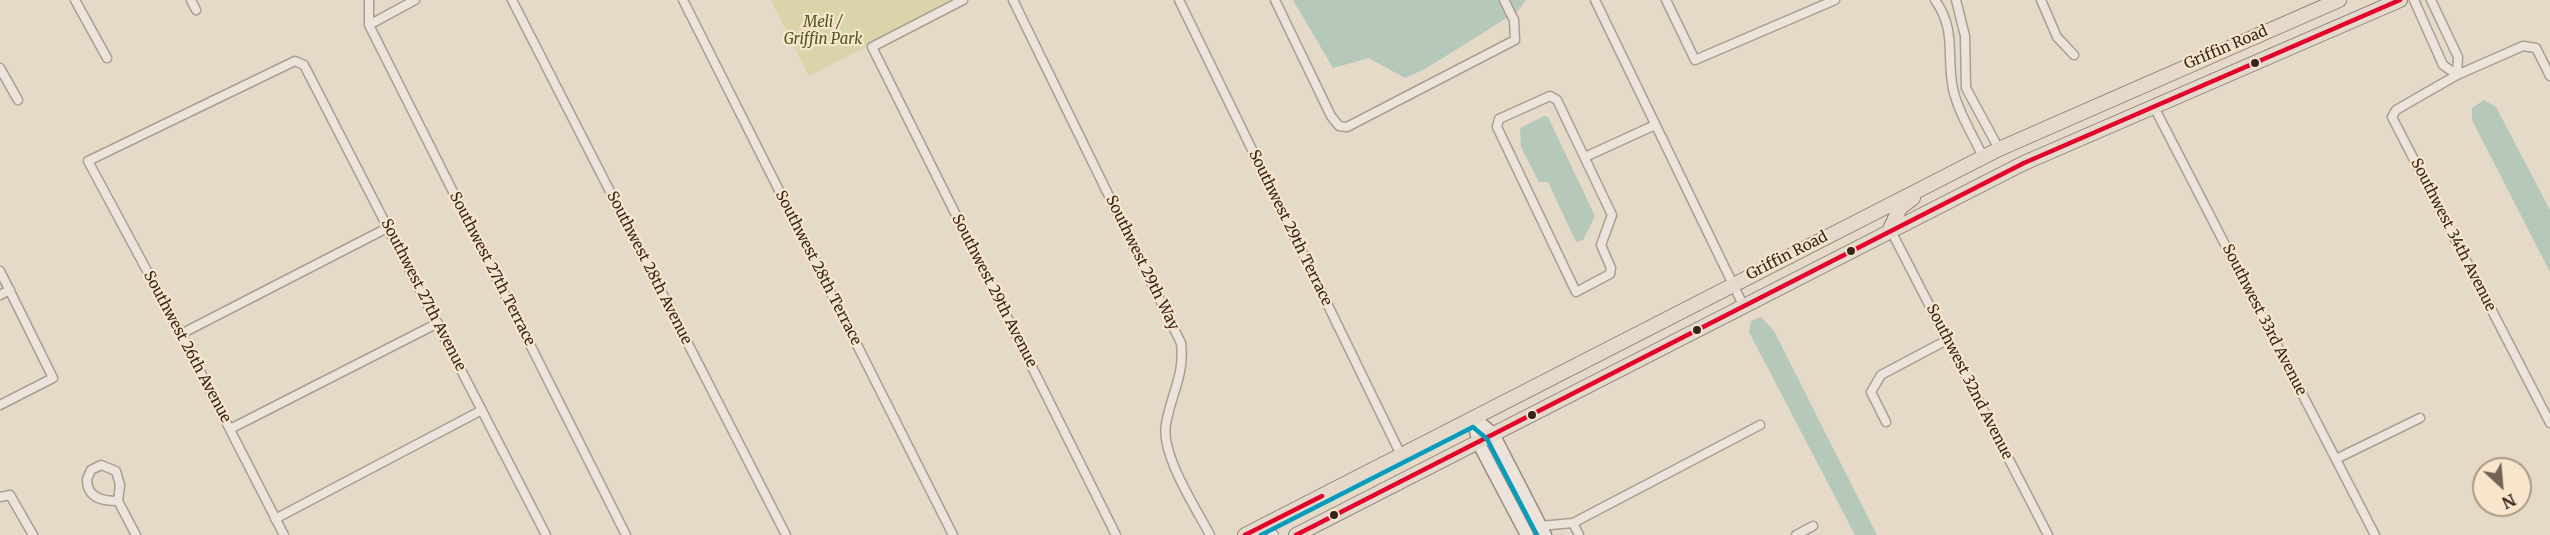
<!DOCTYPE html>
<html>
<head>
<meta charset="utf-8">
<style>
	body { margin:0 }
	#map { position:relative; width:2550px; height:535px; overflow:hidden; background:#e5d9c8; font-family:Merriweather,serif }
	canvas { display:block }
	.north { position:absolute; left:2472px; top:457px; width:60px; height:60px; box-sizing:border-box; background:#f8e6cc; border:2px solid #ab9985; border-radius:50%; rotate:154deg; font-size:16px; font-weight:700; line-height:24px; text-align:center; color:#37251a }
	.north::after { content:''; display:block; margin:auto; width:21px; height:27px; background:#746457; clip-path:polygon(50% 0,100% 100%,50% 72%,0 100%) }
</style>
</head>
<body>
<div id="map">
<canvas width="2550" height="535"></canvas>
<div class="north">N</div>
</div>
<script>
const g = document.querySelector('canvas').getContext('2d');
g.lineJoin = 'round';
function fill(path, color) {
  g.fillStyle = color;
  g.fill(path, 'evenodd');
}
function trace(path, color, width, dash) {
  g.strokeStyle = color;
  g.lineWidth = width;
  g.lineCap = dash ? 'butt' : 'round';
  g.setLineDash(dash || []);
  g.stroke(path);
}
function label(font, color, halo, rows, align = 'center') {
  g.font = font + ' Merriweather,serif';
  g.lineWidth = 4.5;
  g.setLineDash([]);
  g.textBaseline = 'middle';
  g.strokeStyle = halo;
  g.fillStyle = color;
  for (const [text, x, y, turn = 0] of rows) {
    g.save();
    g.translate(x, y);
    g.rotate((+turn || 0) * Math.PI / 180);
    g.textAlign = isNaN(turn) ? turn : align;
    if (halo) g.strokeText(text, 0, 0);
    g.fillText(text, 0, 0);
    g.restore();
  }
}
fill(new Path2D(`
	M771 0H957L809 76Z`), '#d9d4a9');
fill(new Path2D(`
	M1293 0H1526L1518 11 1425 69 1405 78 1369 58 1333 68Z
	M2484 100 2496 107 2550 210V272L2472 120V108Z
	M1544 116 1548 117 1595 216 1583 240 1576 242 1548 182H1539L1521 147 1520 128Z
	M1761 317 1774 331 1877 535H1855L1749 332 1751 321Z`), '#b5c8ba');
const street = new Path2D(`
	M75 0 107 58
	M191 0 196 10
	M369 0V25L626 535
	M512 0 786 535
	M683 0 953 535
	M963 0 872 47 1116 535
	M1013 0 1181 343C1185 375 1171 394 1166 424 1160 454 1196 508 1210 535
	M1179 0 1401 455
	M1275 0 1331 116 1339 126 1347 127 1515 40 1514 20 1504 0
	M1595 0 1743 305
	M1666 0 1695 60 1835 0
	M1935 0C1957 31 1946 55 1953 89 1958 112 1973 135 1983 157
	M1956 0 1965 36 1966 88 1999 149
	M2041 0 2057 37 2074 55
	M2414 0 2443 65 2457 75
	M2431 0 2458 57 2457 75
	M369 25 415 0
	M0 68 18 100
	M2550 76 2536 48 2523 46 2457 75 2396 110 2392 117 2550 423
	M1550 96 1557 100 1612 215 1601 245 1611 268 1610 274 1576 292 1497 127 1499 119Z
	M2153 105 2375 535
	M1585 157 1655 125
	M1890 229 2048 535
	M0 271 53 378 0 405
	M0 295 10 290
	M181 334 389 227
	M1886 422 1871 392 1881 375 1947 340
	M230 429 438 323
	M2336 459 2420 418
	M0 497 10 495 33 535
	M118 501C102 501 87 498 87 479L91 470 101 465 116 471 120 485 118 501 136 535
	M275 519 482 410
	M1573 523 1579 535
	M1265 525 1274 535
	M1540 526 1573 523 1760 425
	M284 535 181 334 88 161 295 61 304 65 546 535
	M1796 535 1813 526`);
const secondary = new Path2D(`
	M1474 418 1493 434 1545 535
	M1474 418 1478 442 1527 535`);
const primary = new Path2D(`
	M1890 229 1900 208 1913 198
	M1245 535 1999 149 2339 0
	M1296 535 2024 163 2400 0`);
trace(street, '#a99e92', 11);
trace(secondary, '#998d82', 15);
trace(primary, '#8e8379', 16);
trace(street, '#ece4da', 8);
trace(secondary, '#ece4da', 12);
trace(primary, '#e4d9cb', 14);
trace(new Path2D(`
	M1245 535 1322 496
	M1296 535 2024 163 2400 0`), '#e4002b', 4.5);
trace(new Path2D(`
	M1261 535 1473 427 1487 439 1537 535`), '#069cbc', 4.5);
for (const [x, y, r, color] of [
	[2255,63,5,"#37251a"],
	[1851,251,5,"#37251a"],
	[1697,330,5,"#37251a"],
	[1532,415,5,"#37251a"],
	[1334,515,5,"#37251a"]
]) {
  const dot = new Path2D();
  dot.arc(x, y, r, 0, 2 * Math.PI);
  g.fillStyle = color;
  g.fill(dot);
  trace(dot, '#f8e6cc', 2);
}
label('italic 15px', '#4e551f', '#f8e6cc', [
	["Meli /",823,23],
	["Griffin Park",823,40]
]);
label('15px', '#37251a', '#f8e6cc', [
	["Griffin Road",2226,48,-23],
	["Southwest 29th Terrace",1290,228,64],
	["Southwest 34th Avenue",2453,235,63],
	["Griffin Road",1787,256,-27],
	["Southwest 29th Way",1142,263,64],
	["Southwest 28th Avenue",649,268,63],
	["Southwest 28th Terrace",818,268,63],
	["Southwest 27th Terrace",492,269,63],
	["Southwest 29th Avenue",994,291,63],
	["Southwest 27th Avenue",423,295,63],
	["Southwest 33rd Avenue",2264,320,63],
	["Southwest 26th Avenue",187,347,62],
	["Southwest 32nd Avenue",1969,382,63]
]);
</script>
</body>
</html>
